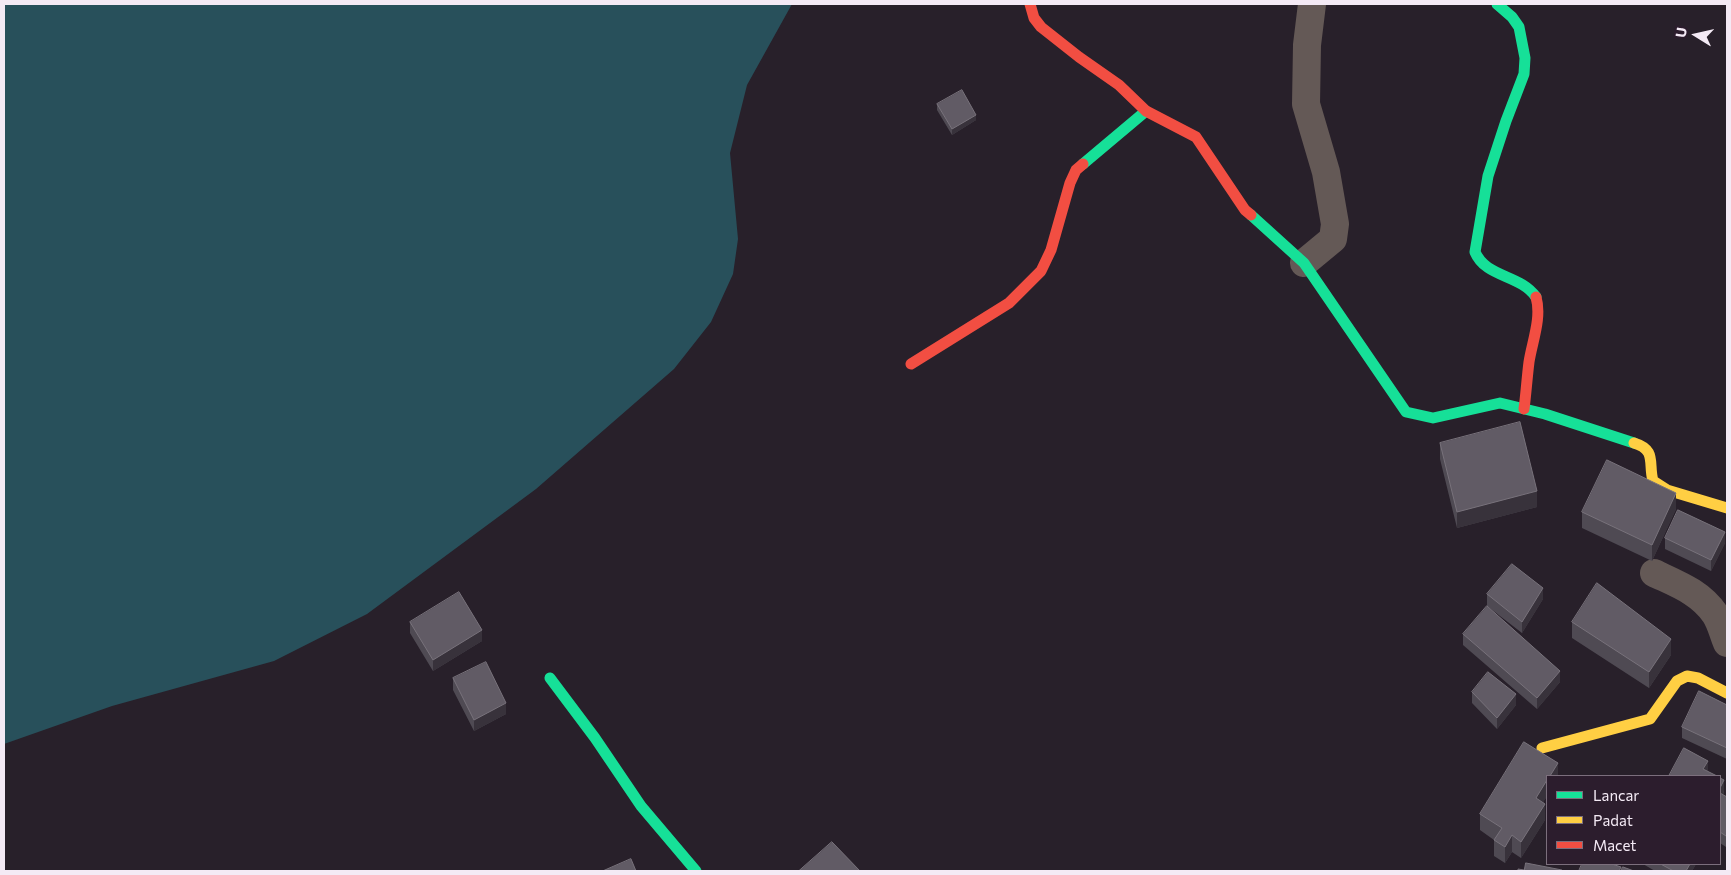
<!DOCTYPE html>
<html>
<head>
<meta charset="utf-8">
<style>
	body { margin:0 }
	#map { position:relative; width:1731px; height:875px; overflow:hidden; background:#28202a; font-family:Commissioner,sans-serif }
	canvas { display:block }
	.frame { position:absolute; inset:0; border:5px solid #f4eaf5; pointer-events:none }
	.legend { position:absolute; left:1546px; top:775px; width:175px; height:90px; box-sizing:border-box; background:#2c1d2d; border:1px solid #7c6f7d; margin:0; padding:6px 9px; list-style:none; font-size:15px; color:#f4eaf5 }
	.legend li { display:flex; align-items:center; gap:10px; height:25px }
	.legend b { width:25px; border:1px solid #7c6f7d }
	.north { position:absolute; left:1671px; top:10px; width:50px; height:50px; -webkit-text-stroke:4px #2c1d2d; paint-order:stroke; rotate:280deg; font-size:14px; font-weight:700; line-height:20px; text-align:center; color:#f4eaf5 }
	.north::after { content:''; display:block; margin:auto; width:18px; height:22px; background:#f4eaf5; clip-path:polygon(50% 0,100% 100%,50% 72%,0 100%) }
</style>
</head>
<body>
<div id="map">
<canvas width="1731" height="875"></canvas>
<div class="frame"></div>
<ul class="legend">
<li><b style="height:6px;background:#16e098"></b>Lancar</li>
<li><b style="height:6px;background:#ffcf43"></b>Padat</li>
<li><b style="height:6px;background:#f24e42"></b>Macet</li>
</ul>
<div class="north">U</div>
</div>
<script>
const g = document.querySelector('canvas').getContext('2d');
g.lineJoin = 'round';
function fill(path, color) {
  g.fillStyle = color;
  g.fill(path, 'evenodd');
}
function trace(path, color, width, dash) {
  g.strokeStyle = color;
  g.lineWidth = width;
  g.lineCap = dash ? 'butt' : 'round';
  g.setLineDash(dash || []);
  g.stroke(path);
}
fill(new Path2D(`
	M4 4H792L747 85 730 153 738 239 733 274 711 322 674 369 536 489 367 614 274 661 112 706 4 744Z`), '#28505b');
trace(new Path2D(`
	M1304 263 1333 239 1335 224 1326 172 1306 104 1307 45 1312 4
	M1654 573C1677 584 1700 592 1715 614 1721 623 1723 634 1727 643`), '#645956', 28);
trace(new Path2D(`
	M1497 4 1512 17 1519 27 1525 58 1524 74 1506 121 1488 176 1475 252C1486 278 1520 274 1536 297
	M1083 164 1146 111
	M1251 215 1304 263 1406 412 1433 418 1500 403 1545 414 1634 443
	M550 678 595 738 641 806 696 871`), '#16e098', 11);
trace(new Path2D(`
	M1634 443C1657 450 1648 463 1653 481L1667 490 1727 508
	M1542 748 1650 719 1677 681 1687 676 1698 678 1727 693`), '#ffcf43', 11);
trace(new Path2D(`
	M1030 4 1034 18 1041 27 1079 57 1119 85 1146 111 1196 137 1245 210 1251 215
	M911 364 1009 303 1041 271 1051 250 1070 183 1076 170 1083 164
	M1524 409C1526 394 1527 378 1529 362 1532 342 1542 318 1536 297`), '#f24e42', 11);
fill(new Path2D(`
	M937 104 976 120 952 135 937 110Z
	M1440 443 1537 507 1457 528 1440 459Z
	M1676 509 1652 561 1582 528V512Z
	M1665 538 1725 543 1711 571 1665 549Z
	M1487 594 1543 599 1522 633 1487 606Z
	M410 622 482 641 433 671 410 633Z
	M1572 622 1671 655 1649 688 1572 638Z
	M1463 634 1560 682 1537 709 1463 645Z
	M453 678 506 714 474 731 453 690Z
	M1472 692 1516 705 1497 729 1472 703Z
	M1727 705V759L1682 738V727Z
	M1524 742 1558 763V776H1547V796L1543 802 1545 804V820L1521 858 1512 852 1505 863 1494 856V840L1480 830V814Z
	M1720 778 1724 791 1723 795 1727 797 1726 847 1720 843Z
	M1643 864H1696L1692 871H1655Z`), '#4f4a53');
fill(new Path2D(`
	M976 115V120L952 135V129Z
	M1537 491V507L1457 528V512Z
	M1676 493V509L1652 561V545Z
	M1725 532V543L1711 571V560Z
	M1543 588V599L1522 633V622Z
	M482 630V641L433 671V660Z
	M1671 639V655L1649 688V672Z
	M1560 671V682L1537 709V698Z
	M1516 694V705L1497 729V718Z
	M506 703V714L474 731V720Z
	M1708 761V772L1703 769Z
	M1558 763V776H1550Z
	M1547 780V796L1536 814V798Z
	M1724 780V791L1720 799V788Z
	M1545 804V820L1521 858V842Z
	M1727 834V845L1726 847V836Z
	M1512 835V852L1505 863V847Z
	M1690 864H1696L1692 871H1686Z`), '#38323b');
const building = new Path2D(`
	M962 90 976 115 952 129 937 104Z
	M1520 422 1537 491 1457 512 1440 443Z
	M1607 460 1676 493 1652 545 1582 512Z
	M1678 510 1725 532 1711 560 1665 538Z
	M1512 564 1543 588 1522 622 1487 594Z
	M1597 583 1671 639 1649 672 1572 622Z
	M459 592 482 630 433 660 410 622Z
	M1487 606 1560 671 1537 698 1463 634Z
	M486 662 506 703 474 720 453 678Z
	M1488 672 1516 694 1497 718 1472 692Z
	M1699 691 1727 705V748L1682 727Z
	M1524 742 1558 763 1550 776H1547V780L1536 798 1545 804 1521 842 1512 835 1505 847 1494 840 1502 828 1480 814Z
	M1684 748 1708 761 1703 769 1717 776H1669Z
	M1720 778 1724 780 1720 788Z
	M1720 793 1727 797V834L1726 836 1720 832Z
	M832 842 860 871H799Z
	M631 859 636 871H603Z
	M1526 863 1562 870V871H1518V869L1524 870Z
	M1582 864H1612L1621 867 1619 871H1579Z
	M1661 864H1690L1686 871H1674Z
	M1623 867 1634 871H1621Z`);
fill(building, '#615b65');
trace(building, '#78727b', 1);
</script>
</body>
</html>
